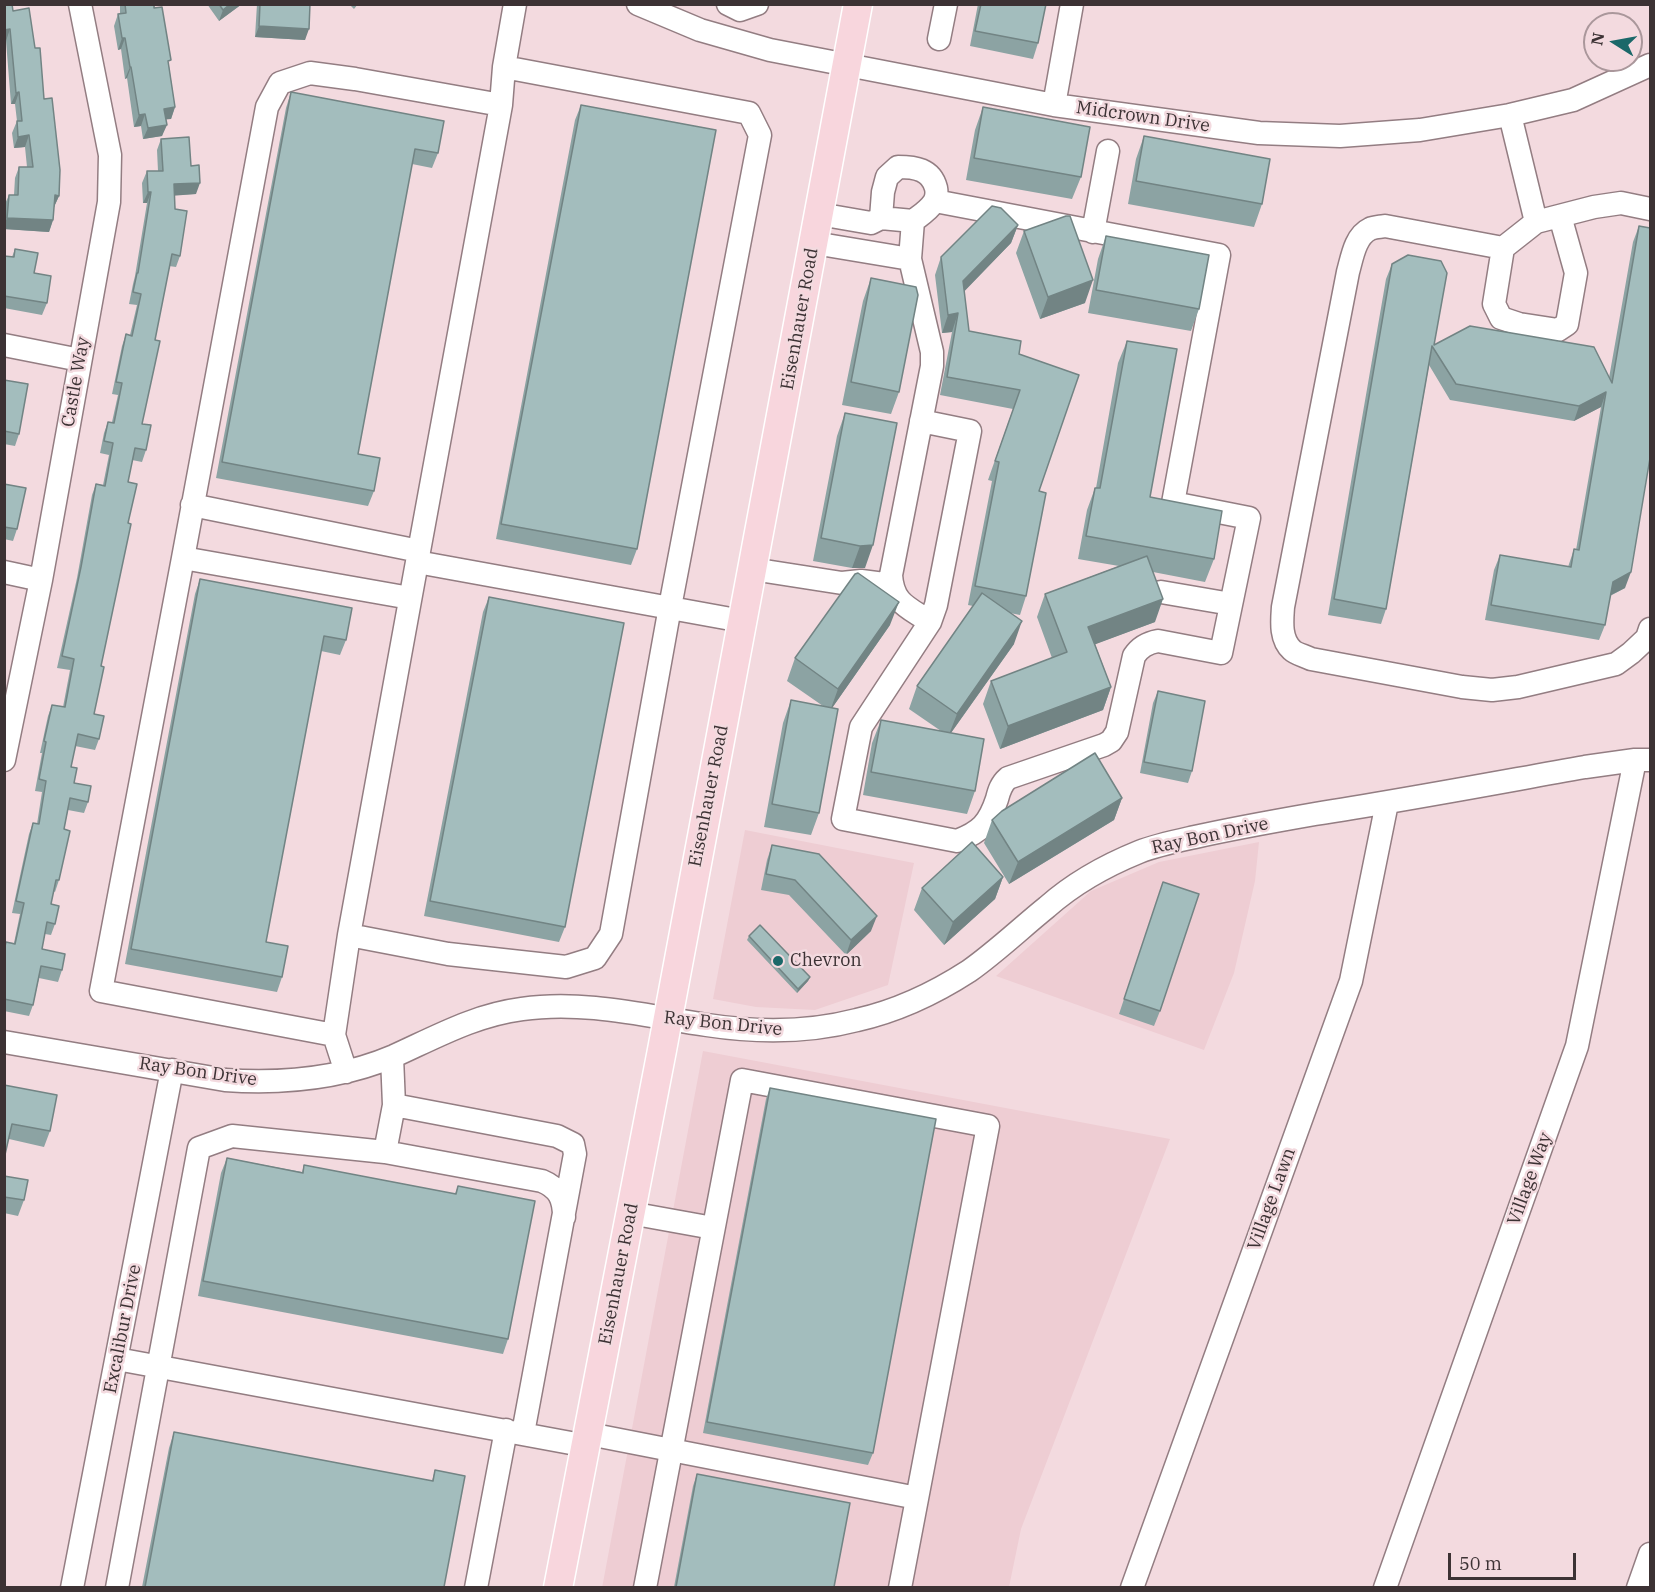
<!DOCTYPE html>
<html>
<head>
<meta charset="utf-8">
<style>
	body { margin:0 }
	#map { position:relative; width:1655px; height:1592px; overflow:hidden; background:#f3dadf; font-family:"IBM Plex Serif",serif }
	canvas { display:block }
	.frame { position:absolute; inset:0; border:6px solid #3c3234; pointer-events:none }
	.north { position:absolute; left:1583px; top:12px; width:60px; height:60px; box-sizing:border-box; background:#f3dadf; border:2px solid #aa979b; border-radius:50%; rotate:281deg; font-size:16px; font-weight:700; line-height:24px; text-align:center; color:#3c3234 }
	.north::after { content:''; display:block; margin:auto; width:21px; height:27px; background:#1a6869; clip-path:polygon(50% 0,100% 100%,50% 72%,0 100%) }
	.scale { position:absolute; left:1448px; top:1553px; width:128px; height:27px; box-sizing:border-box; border:3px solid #3c3234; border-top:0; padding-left:8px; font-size:18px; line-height:21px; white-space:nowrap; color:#3c3234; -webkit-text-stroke:4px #f3dadf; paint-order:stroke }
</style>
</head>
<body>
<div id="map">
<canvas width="1655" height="1592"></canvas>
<div class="frame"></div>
<div class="north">N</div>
<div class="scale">50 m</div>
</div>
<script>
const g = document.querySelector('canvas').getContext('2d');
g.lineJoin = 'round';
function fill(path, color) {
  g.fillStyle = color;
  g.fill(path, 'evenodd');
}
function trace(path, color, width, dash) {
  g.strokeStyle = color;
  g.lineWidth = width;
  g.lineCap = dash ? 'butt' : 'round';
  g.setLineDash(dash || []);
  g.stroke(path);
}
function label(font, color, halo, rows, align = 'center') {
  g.font = font + ' "IBM Plex Serif",serif';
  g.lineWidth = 5;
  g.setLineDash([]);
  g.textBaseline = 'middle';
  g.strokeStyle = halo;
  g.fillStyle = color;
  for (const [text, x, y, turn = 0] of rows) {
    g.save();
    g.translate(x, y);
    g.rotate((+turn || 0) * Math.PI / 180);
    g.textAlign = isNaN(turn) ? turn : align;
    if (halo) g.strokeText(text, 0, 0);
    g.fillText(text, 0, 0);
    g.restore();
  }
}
fill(new Path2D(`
	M745 830 914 863 888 985 815 1010 756 1007 713 999Z
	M1259 842 1255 881 1234 973 1204 1050 996 976 1091 891 1159 862Z
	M703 1051 1170 1139 1021 1529 1009 1587 602 1588Z`), '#eecdd3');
const minor = new Path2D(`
	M638 4 700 30 770 50 1054 105 1259 133 1340 136 1420 130 1510 115 1573 100 1650 65
	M728 4 740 10 757 4
	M939 39 946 4
	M1054 105 1072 4
	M1510 115 1536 222 1594 207 1621 203 1650 209
	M819 214 871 223 881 218 913 221C921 215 929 210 934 202 937 197 937 193 936 188 931 169 915 167 898 167L887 177 883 192 881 218
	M913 221 910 259 932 352V366L891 575C893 604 908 607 930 622
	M1536 222 1503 248 1385 226C1380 227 1374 227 1370 229 1355 236 1352 258 1348 272L1283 607C1282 621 1280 639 1292 650 1296 654 1305 656 1311 659L1462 687 1492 690 1518 687 1616 664 1631 653 1647 638 1650 629
	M1093 232 1108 151
	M814 243 910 259
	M1503 248 1494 304 1501 318 1519 324 1558 330 1567 324 1576 273 1560 216
	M4 345 80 360
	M921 421 970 431 936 605 930 622 861 727 843 819 957 841C981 832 989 823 997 799 999 791 1001 784 1008 778L1104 745 1111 741 1117 732 1134 656C1140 647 1147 643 1158 641L1221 653 1249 518 1173 503 1219 255 935 201
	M192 505 419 551
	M183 558 267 107 280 83 310 73 355 79 501 105
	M417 562 501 105 504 67 515 4
	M752 569 842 583 861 581 892 585
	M4 572 41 580
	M1161 592 1231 604
	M4 760 41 580 109 202 110 155 80 4
	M349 935 448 954 566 967 595 958 611 934 670 607 760 135 749 113 504 67
	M334 1035 101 991 183 558 410 598
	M4 1042 225 1080C283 1084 340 1079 394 1056 436 1037 475 1015 522 1009 584 1000 646 1016 707 1025 759 1033 807 1033 857 1020 897 1011 935 993 969 971 996 952 1021 928 1047 907 1073 884 1107 865 1139 852 1157 845 1177 841 1195 837 1235 828 1275 821 1315 814 1405 800 1495 783 1585 767L1635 760H1650
	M392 1057 394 1105 557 1136 573 1144 575 1154 523 1433
	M346 1072 334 1035 349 935 417 562 742 621
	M385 1152 394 1105
	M630 1213 713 1228
	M117 1359 587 1446
	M589 1434 917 1498
	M72 1588 172 1070
	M117 1588 199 1148 232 1136 385 1152 542 1181C559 1188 564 1199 564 1217
	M476 1588 506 1430
	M645 1588 742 1080 988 1126 900 1588
	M1132 1588 1351 981 1387 803
	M1385 1588 1577 1046 1635 760
	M1638 1588 1650 1554`);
const major = new Path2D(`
	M558 1588 662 1050 858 4`);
trace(minor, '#937d82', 25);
trace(major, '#fff', 31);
trace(minor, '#fff', 22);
trace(major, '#f8d6dd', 28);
fill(new Path2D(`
	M4 4 13 11 44 99 59 196 54 207 53 220 49 232 4 229V206L9 195H14L15 178 19 167H27L25 147 14 148 12 133 17 121 15 104H11L6 41H4Z
	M120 4H154L169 66 175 107 171 119H166L162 136 143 139 141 126 134 127 127 78 125 79 121 49 118 50 114 26 118 14H120Z
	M207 4H242L219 21Z
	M257 4H310L305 40 255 37Z
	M349 4H358L354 9Z
	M978 4H1046L1038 43 1033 59 970 46Z
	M291 92 438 153 432 168 412 164 358 454 374 491 368 506 216 478 286 108Z
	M581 105 637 549 631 565 496 539 575 120Z
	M983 107 1081 177 1072 199 966 180 975 130Z
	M1144 136 1262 204 1254 227 1128 204 1136 159Z
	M161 139 191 166 196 194 174 195 180 256 176 267 169 266 155 340 142 424 146 450 142 462 132 460 128 482V523L101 666 94 714 99 739 95 750 75 746 71 767 74 783 88 802 84 813 68 810 64 829 59 880 55 892 53 891 51 904 55 924 51 935 45 934 42 949 62 970 58 982 39 978 33 1005 29 1016 4 1011V946L6 942 14 943 20 914 12 913 29 834 33 823 37 824 42 792 35 791 42 753H40L48 716 52 705 63 707 70 670 57 668 77 578 92 495 96 484 103 485 109 455 100 453 104 433 108 422H112L118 395 112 394 122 346 126 334 130 335 137 305 129 304 133 284 135 276 147 203H143L142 183 147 171H158L157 150Z
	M1018 225 1011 243 964 291 969 331 1019 354 1039 491 1026 596 1020 615 1010 613 1014 644 951 733 975 791 967 814 863 795 872 743 881 720 941 731 909 709 917 686 973 606 968 605 992 481 988 480 1013 409 940 395 952 332 942 333 935 275 941 257Z
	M1639 226 1625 588 1610 596 1605 625 1599 640 1485 620 1494 570 1500 555 1568 567 1574 549 1576 550 1601 407 1574 421 1450 400 1429 365 1386 609 1381 624 1328 615 1386 279 1392 264 1434 345 1609 378 1633 242Z
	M1024 231 1085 303 1040 319 1016 253Z
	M1106 236 1199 309 1191 331 1088 313 1098 259Z
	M15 249 34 273 47 303 42 315 4 308V256L12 257Z
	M871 278 899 392 891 414 842 405 863 301Z
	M1127 341 1150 497 1214 559 1205 582 1153 572 1155 622 1095 644 1111 687 1103 710 1000 749 983 704 991 681 1052 658 1037 617 1045 594 1119 566 1078 559 1087 510 1095 488H1096L1118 363Z
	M4 380 19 434 15 446 4 444Z
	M845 413 865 568H852L813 561 837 436Z
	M4 484 17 529 13 541 4 539Z
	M200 579 346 640 340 655 321 651 266 942 282 977 277 992 125 964 195 594Z
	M489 597 565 927 559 942 424 916 483 612Z
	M890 625 832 708 819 813 811 835 764 827 783 723 791 700 823 706 787 681 795 658Z
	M1158 691 1192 771 1188 783 1140 773 1153 703Z
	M1122 798 1114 820 1009 884 984 843 992 820Z
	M772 845 871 931 846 955 789 895 761 890 767 860Z
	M1003 877 995 899 944 945 914 910 922 888Z
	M1158 897 1160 1011 1154 1026 1119 1014Z
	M749 936 810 977 808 981 797 993 747 940Z
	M4 1085 50 1131 44 1147 9 1139Z
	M770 1088 873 1453 868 1465 703 1433 766 1099Z
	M227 1158 302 1172 304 1165 455 1194 458 1186 508 1339 503 1354 198 1296 221 1173Z
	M4 1176 24 1200 18 1216 4 1213Z
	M174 1432 432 1481 435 1470 444 1587H142L169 1448Z
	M697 1474 834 1587H674L693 1486Z`), '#8ca3a3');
fill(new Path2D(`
	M230 4H242L219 21 223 10Z
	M259 26 309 29 305 40 255 37Z
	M10 29 6 41H4V30Z
	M122 38H125L121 49 118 50Z
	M130 67H131L127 78 125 79Z
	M19 92 15 104H11L16 93Z
	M175 107 171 119 160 120 164 109Z
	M145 114 141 126 134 127 139 115Z
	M167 125 162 136 143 139 148 128Z
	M29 135 25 147 14 148 18 137Z
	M200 183 196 194 170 196 174 184Z
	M148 192H151L147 203H143Z
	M55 195 59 196 54 207Z
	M7 218 53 220 49 232 4 229V225Z
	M1018 225 1011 243 956 300 963 281Z
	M1093 280 1085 303 1040 319 1048 297Z
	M958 313 952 332 942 333 948 315Z
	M1606 392 1601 407 1574 421 1579 406Z
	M873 545 865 568H852L860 546Z
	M1631 572 1625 588 1607 597 1613 582Z
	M1163 599 1155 622 1080 650 1088 627Z
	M899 602 890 625 830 711 838 689Z
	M1022 621 1014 644 948 737 957 714Z
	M1111 687 1103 710 1000 749 1008 726Z
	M1122 798 1114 820 1009 884 1018 862Z
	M1003 877 995 899 944 945 953 922Z
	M877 916 871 931 846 955 851 940Z
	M810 977 808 981 797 993 798 989Z`), '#728484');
const building = new Path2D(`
	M4 4H12L13 11 29 8 35 48H40L44 99 52 98 60 170 59 196 55 195 53 220 7 218 9 195H18L19 167H33L29 135 18 137 17 121H22L19 92 16 93 10 29 4 30Z
	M125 4H154V8L162 7 171 60 168 61 175 107 164 109 167 125 148 128 145 114 139 115 131 67H130L125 38H122L118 14 126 13Z
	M219 4H230L223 10Z
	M260 4H310L309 29 259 26Z
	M981 4H1046L1038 43 975 31Z
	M291 92 444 121 438 153 415 149 358 454 380 458 374 491 222 462Z
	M581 105 716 130 637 549 501 524Z
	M983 107 1090 127 1081 177 974 158Z
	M1144 136 1270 159 1262 204 1136 181Z
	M189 137 191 166 199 165 200 183 174 184 175 209 187 211 180 256 172 254 155 340 160 341 142 424 151 425 146 450 135 448 128 482 137 484 128 523 131 524 101 666 104 667 94 714 104 716 99 739 78 734 71 767 77 768 74 783 91 786 88 802 70 798 64 829 70 831 59 880H56L51 904 59 906 55 924 47 922 42 949 65 954 62 970 41 966 33 1005 4 999V950L6 942 15 944 24 903 16 901 33 823 39 824 46 781 39 779 46 742 44 741 52 705 65 707 74 659 62 656 81 567 96 484 105 486 113 443 104 441 108 422 114 423 122 383 116 382 126 334 132 336 141 294 133 292 137 273H138L151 192H148L147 171H163L161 139Z
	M992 206 1001 208 1018 225 963 281 969 331 1021 341 1019 354 1079 375 1039 491 1046 493 1026 596 975 586 999 462 995 461 1020 390 947 377 958 313 948 315 941 257Z
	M1066 216H1070L1093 280 1048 297 1024 231Z
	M1639 226 1650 228V458L1631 572 1613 582 1605 625 1491 605 1500 555 1571 567 1574 549 1579 550 1606 392 1579 406 1456 384 1432 346 1386 609 1334 599 1392 264 1408 255 1441 261 1447 273 1434 345 1470 326 1594 347 1612 383Z
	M1106 236 1209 255 1199 309 1096 290Z
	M15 249 38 253 34 273 51 276 47 303 4 296V256L14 257Z
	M871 278 916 287 918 295 899 392 851 382Z
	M1127 341 1177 349 1150 497 1222 511 1214 559 1086 536 1095 488H1100Z
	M4 380 28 384 19 434 4 431Z
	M845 413 897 423 873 545 860 546 821 538Z
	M4 484 26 488 17 529 4 527Z
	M1147 556 1163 599 1088 627 1111 687 1008 726 991 681 1067 652 1045 594Z
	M858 573 899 602 838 689 795 658 855 574Z
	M200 579 352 608 346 640 324 636 266 942 288 946 282 977 131 949Z
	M982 593 1022 621 957 714 917 686Z
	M489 597 624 623 565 927 430 901Z
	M1158 691 1205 701 1192 771 1144 762Z
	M791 700 838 709 819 813 772 804Z
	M881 720 984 739 975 791 871 772Z
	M1095 753 1122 798 1018 862 992 820 1002 811Z
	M972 842 1003 877 953 922 922 888Z
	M772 845 819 854 877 916 851 940 795 880 766 874Z
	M1163 882 1199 894 1160 1011 1124 999Z
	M760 925 810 977 798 989 749 936Z
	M4 1085 57 1095 50 1131 12 1124 4 1159Z
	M770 1088 936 1119 873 1453 707 1422Z
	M227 1158 303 1173 304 1165 456 1194 458 1186 535 1201 508 1339 203 1281Z
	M4 1176 28 1180 24 1200 4 1197Z
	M174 1432 433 1481 435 1470 465 1476 444 1587H145Z
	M697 1474 850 1503 834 1587H676Z`);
fill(building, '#a3bdbd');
trace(building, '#728484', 1.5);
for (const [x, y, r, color] of [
	[778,961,6,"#1a6869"]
]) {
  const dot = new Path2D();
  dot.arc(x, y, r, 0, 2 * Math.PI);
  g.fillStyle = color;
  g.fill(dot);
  trace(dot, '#f3dadf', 2);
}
label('18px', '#3c3234', '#f3dadf', [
	["Midcrown Drive",1143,117,8],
	["Eisenhauer Road",800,319,-80],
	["Castle Way",76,382,-80],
	["Eisenhauer Road",709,796,-79],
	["Ray Bon Drive",1210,836,-12],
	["Ray Bon Drive",723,1024,6],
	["Ray Bon Drive",198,1072,8],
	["Village Way",1530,1179,-70],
	["Village Lawn",1272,1199,-70],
	["Eisenhauer Road",619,1274,-79],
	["Excalibur Drive",123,1329,-79]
]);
label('18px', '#3c3234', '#f3dadf', [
	["Chevron",790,961]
], 'left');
</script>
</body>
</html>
